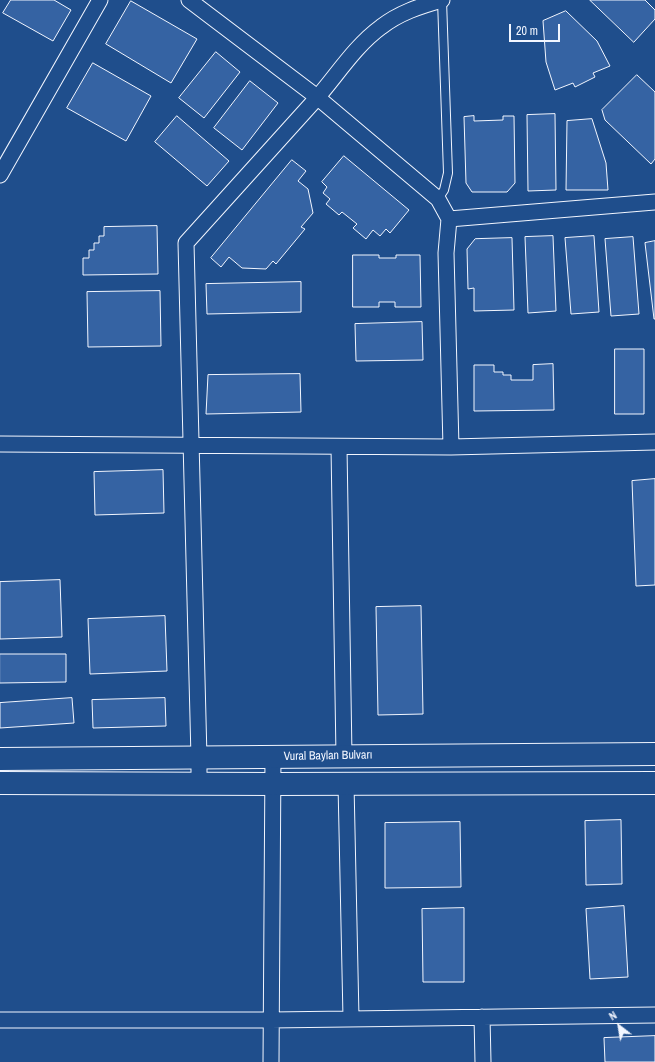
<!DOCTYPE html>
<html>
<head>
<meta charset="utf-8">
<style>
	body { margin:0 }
	#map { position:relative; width:655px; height:1062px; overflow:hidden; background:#1f4e8c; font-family:"Archivo Narrow",sans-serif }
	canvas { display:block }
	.north { position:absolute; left:599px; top:1006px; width:40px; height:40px; -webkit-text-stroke:3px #1f4e8c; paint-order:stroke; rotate:329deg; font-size:11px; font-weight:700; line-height:16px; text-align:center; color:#f2f6ff }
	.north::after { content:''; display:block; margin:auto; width:14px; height:18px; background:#f2f6ff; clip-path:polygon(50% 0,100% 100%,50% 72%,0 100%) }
	.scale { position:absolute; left:509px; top:24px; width:51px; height:18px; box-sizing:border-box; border:2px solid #f2f6ff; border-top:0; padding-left:5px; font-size:12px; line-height:14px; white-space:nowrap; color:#f2f6ff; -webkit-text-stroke:3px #1f4e8c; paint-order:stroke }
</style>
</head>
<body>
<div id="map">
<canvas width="655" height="1062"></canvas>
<div class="north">N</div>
<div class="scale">20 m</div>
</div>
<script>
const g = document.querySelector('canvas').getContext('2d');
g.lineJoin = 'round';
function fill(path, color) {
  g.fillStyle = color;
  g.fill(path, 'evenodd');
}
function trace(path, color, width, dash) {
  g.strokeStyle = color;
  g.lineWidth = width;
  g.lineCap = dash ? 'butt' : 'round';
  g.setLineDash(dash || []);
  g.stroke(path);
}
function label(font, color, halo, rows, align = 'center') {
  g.font = font + ' "Archivo Narrow",sans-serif';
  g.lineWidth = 3;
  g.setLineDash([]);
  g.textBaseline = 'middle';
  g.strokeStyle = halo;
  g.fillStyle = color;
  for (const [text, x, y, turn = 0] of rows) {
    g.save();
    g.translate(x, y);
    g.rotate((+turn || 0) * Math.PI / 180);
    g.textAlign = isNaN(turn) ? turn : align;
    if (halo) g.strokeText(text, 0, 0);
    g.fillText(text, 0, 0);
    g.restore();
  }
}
const building = new Path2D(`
	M11 0H54L71 10 53 41 3 13Z
	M590 0H645L655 10V19L634 42Z
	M131 1 197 39 171 83 106 44Z
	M566 11 597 41 610 66 593 73 595 77 575 87 573 83 555 90 546 62 543 21Z
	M216 52 240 72 204 118 179 98Z
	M93 63 151 96 126 141 67 108Z
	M637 75 655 92V159L651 164 605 120 602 110Z
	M250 81 278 103 242 150 214 128Z
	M555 114 556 190 528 191 527 115Z
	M177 116 229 161 207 186 155 142Z
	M474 116V121L503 120V116H514L515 183 507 192H472L466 183 464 117Z
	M592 119 606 163 608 190H566L567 121Z
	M344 156 409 210 390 233 386 229 380 236 373 230 366 239 353 228 357 224 342 212 339 215 326 204 330 199 323 193 327 187 322 182Z
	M292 160 306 171 298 181 308 189 313 213 301 227 305 229 276 264 273 261 266 269 242 268 229 257 221 267 211 258Z
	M157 226 158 274 83 275V258H89V250H94V243H99V236H104V227Z
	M553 236 556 311 528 313 525 237Z
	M594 236 599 312 571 314 565 238Z
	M633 237 639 314 611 316 605 239Z
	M512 238 514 310 474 311V288L468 289 467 249 475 239Z
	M655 241V319H654L645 243Z
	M353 255H379V258H396V255H420L421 307H395V302H379V307H353Z
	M301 282V312L207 314 206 284Z
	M160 291 161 346 88 347 87 292Z
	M422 322 423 360 356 361 355 324Z
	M615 349H644V414H615Z
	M553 364 554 410 474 411V365H494V372H503V375H511V380H533V365Z
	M300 374 301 412 206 414 208 375Z
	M163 470 164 513 95 515 94 472Z
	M655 479V585L636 586 632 481Z
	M60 580 62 637 0 639V582Z
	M421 606 423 714 378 715 376 607Z
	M165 616 167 671 90 674 88 619Z
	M0 654H66V682L0 683Z
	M72 698 74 723 0 728V703Z
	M165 698 166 726 93 728 92 700Z
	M621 820 622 884 586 885 585 821Z
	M460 822 461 887 385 888V823Z
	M624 906 628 977 590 979 586 909Z
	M464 908V982H423L422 909Z
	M655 1036V1062H605L604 1038Z`);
fill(building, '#3563a3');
trace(building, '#f2f6ff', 1);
const lane = new Path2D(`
	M438 199 444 190 448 173 442 0`);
const street = new Path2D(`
	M189 0 317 97 438 199 449 219
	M0 175 100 0
	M0 444 451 447 655 442
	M339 447 344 756
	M451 447 446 253 449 219 655 202
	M199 784V758L186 243C229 195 273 147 316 99 337 75 355 46 381 27 399 13 420 6 442 0
	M346 784 351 1018
	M482 1017 483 1062
	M0 1020H271L655 1015
	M271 1062 273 757`);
const secondary = new Path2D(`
	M0 759 655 754
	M0 783 273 784 655 783`);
trace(lane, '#f2f6ff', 10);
trace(street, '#f2f6ff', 17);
trace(secondary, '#f2f6ff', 24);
trace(lane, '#1f4e8c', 8);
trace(street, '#1f4e8c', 15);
trace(secondary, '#1f4e8c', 22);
label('12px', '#f2f6ff', '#1f4e8c', [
	["Vural Baylan Bulvarı",328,756,-1]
]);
</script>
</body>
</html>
